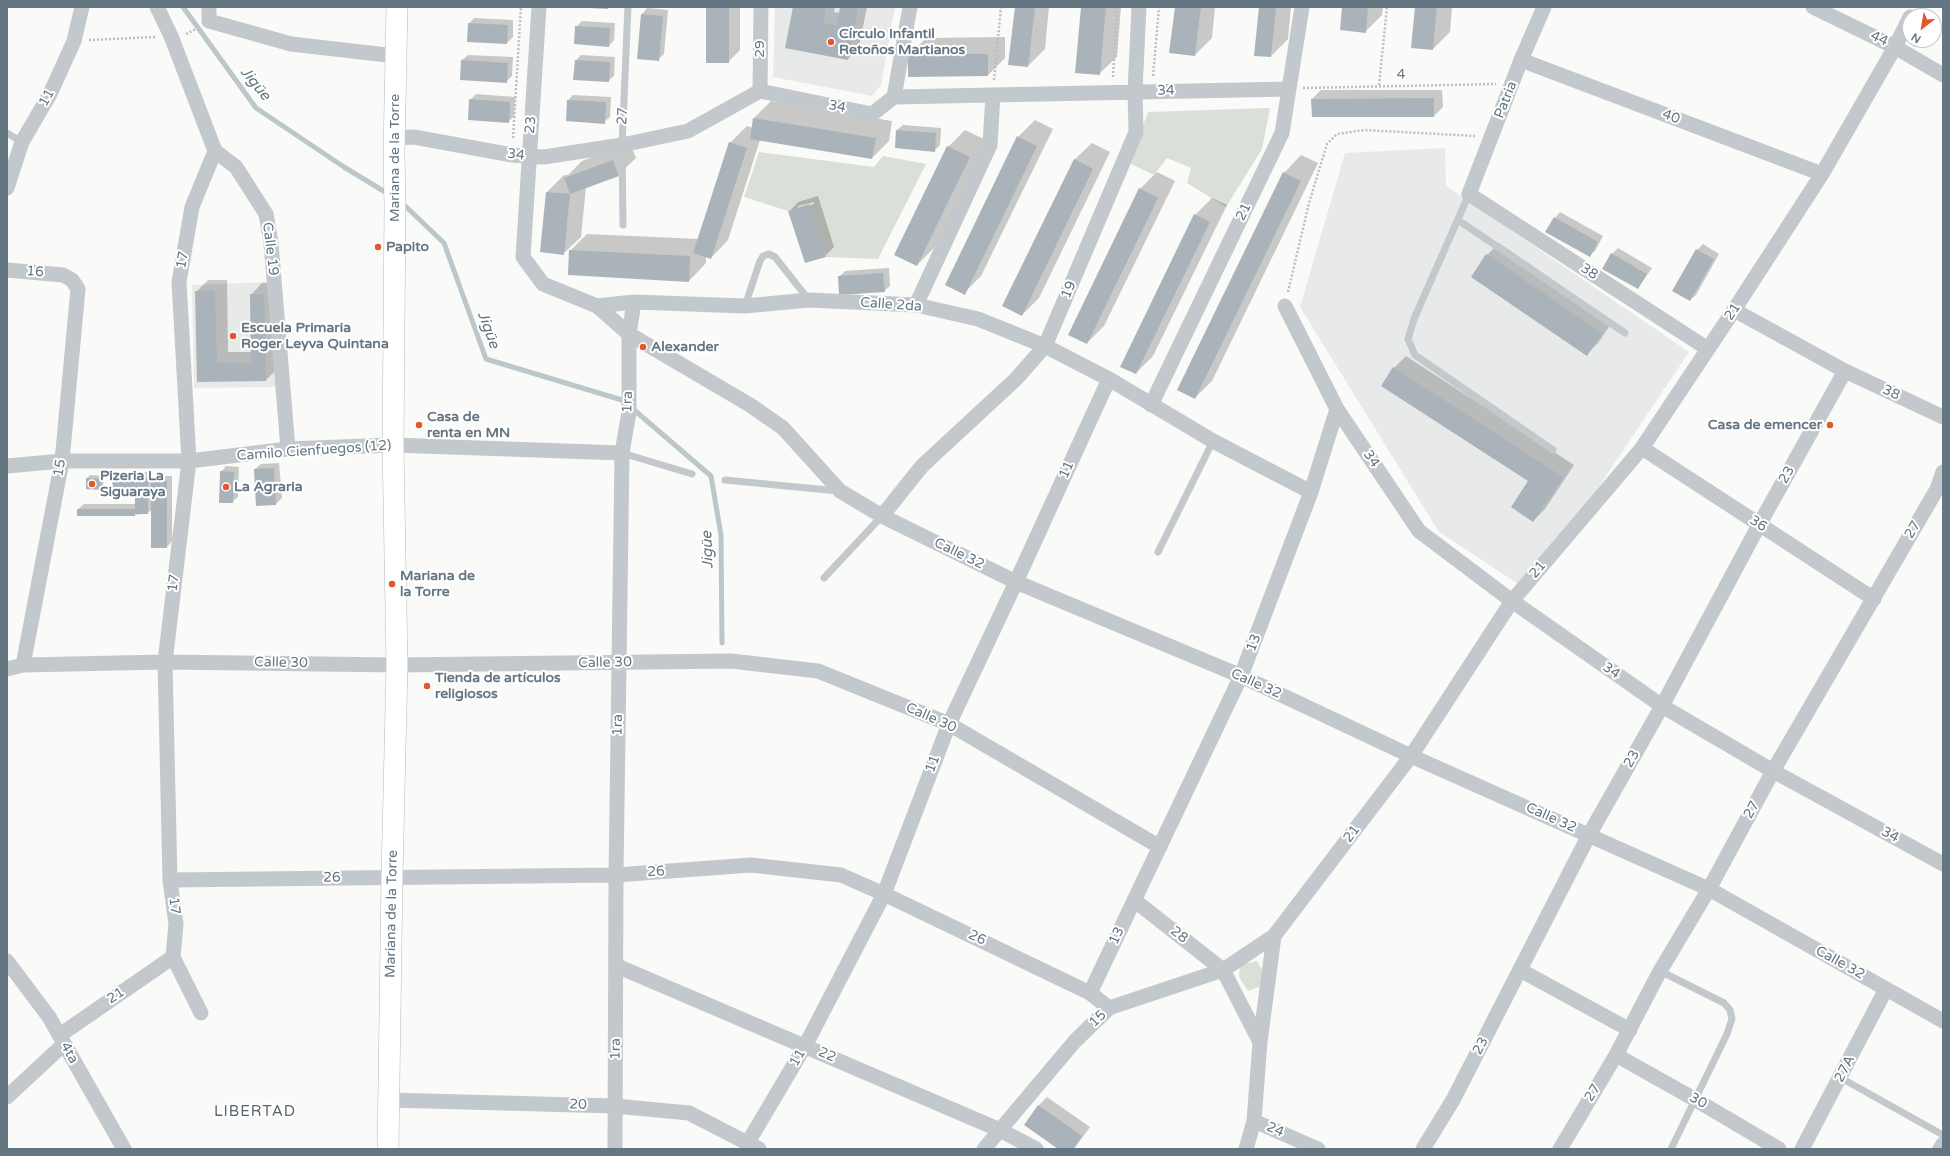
<!DOCTYPE html>
<html>
<head>
<meta charset="utf-8">
<style>
	body { margin:0 }
	#map { position:relative; width:1950px; height:1156px; overflow:hidden; background:#fafaf8; font-family:"Varela Round",sans-serif }
	canvas { display:block }
	.frame { position:absolute; inset:0; border:8px solid #657683; pointer-events:none }
	.north { position:absolute; left:1902px; top:8px; width:40px; height:40px; box-sizing:border-box; background:#fff; border:1px solid #c1c8cd; border-radius:50%; rotate:211deg; font-size:11px; font-weight:700; line-height:16px; text-align:center; color:#657683 }
	.north::after { content:''; display:block; margin:auto; width:14px; height:18px; background:#e4572e; clip-path:polygon(50% 0,100% 100%,50% 72%,0 100%) }
</style>
</head>
<body>
<div id="map">
<canvas width="1950" height="1156"></canvas>
<div class="frame"></div>
<div class="north">N</div>
</div>
<script>
const g = document.querySelector('canvas').getContext('2d');
g.lineJoin = 'round';
function fill(path, color) {
  g.fillStyle = color;
  g.fill(path, 'evenodd');
}
function trace(path, color, width, dash) {
  g.strokeStyle = color;
  g.lineWidth = width;
  g.lineCap = dash ? 'butt' : 'round';
  g.setLineDash(dash || []);
  g.stroke(path);
}
function label(font, color, halo, rows, align = 'center') {
  g.font = font + ' "Varela Round",sans-serif';
  g.lineWidth = 4;
  g.setLineDash([]);
  g.textBaseline = 'middle';
  g.strokeStyle = halo;
  g.fillStyle = color;
  for (const [text, x, y, turn = 0] of rows) {
    g.save();
    g.translate(x, y);
    g.rotate((+turn || 0) * Math.PI / 180);
    g.textAlign = isNaN(turn) ? turn : align;
    if (halo) g.strokeText(text, 0, 0);
    g.fillText(text, 0, 0);
    g.restore();
  }
}
fill(new Path2D(`
	M775 7H895L881 85 872 96 773 77Z
	M1445 148 1446 186 1689 352 1529 591 1439 532 1300 307 1345 153Z
	M269 282 275 387 194 388 192 285Z`), '#e8e9e9');
fill(new Path2D(`
	M1270 108 1262 149 1226 207 1187 183 1191 168 1167 158 1154 175 1129 163 1148 112Z
	M759 152 874 167 883 156 926 164 878 259 826 257 809 204 788 211 744 197Z
	M1257 961 1265 975 1261 986 1248 991 1239 977 1240 965Z`), '#dadfd7');
fill(new Path2D(`
	M707 7H740V50L728 62Z
	M794 7H835L834 12 840 13 841 7H867L859 47 848 59Z
	M1016 7H1049L1045 49 1028 66Z
	M1082 7H1121L1117 57 1099 74Z
	M1176 7H1215L1212 38 1195 55Z
	M1260 7H1291L1288 39 1271 56Z
	M1343 7H1383L1382 15 1365 32Z
	M1416 7H1452L1450 32 1433 49Z
	M647 8 668 10 664 54 658 60 638 58 642 14Z
	M474 18 513 20V37L507 43 469 24Z
	M582 21 615 23 614 40 609 46 576 27Z
	M1005 37V58L988 75 909 55 926 38Z
	M468 55 513 57 512 76 506 82 462 60Z
	M581 55 615 57 614 76 608 81 576 60Z
	M1321 90H1442L1443 107 1434 116 1312 99Z
	M476 94 515 97 514 116 508 122 470 100Z
	M573 95 611 97 610 117 604 122 568 100Z
	M771 101 892 121 889 141 872 158 760 140 728 240 711 258 706 256V263L689 281 570 251 587 234 699 239 730 143 747 126 753 128 754 118Z
	M1035 120 1053 129 981 276 964 293 1018 137Z
	M903 125 941 128 940 145 934 151 897 130Z
	M965 130 986 140 934 248 917 265 948 147Z
	M630 143 636 158 618 175 586 187 581 237 563 254 547 192 564 175H568L582 161Z
	M1092 143 1110 152 1039 298 1022 315 1074 160Z
	M1301 155 1318 163 1212 381 1195 398 1178 390 1284 173Z
	M1157 172 1175 181 1104 326 1087 343 1140 189Z
	M818 196 834 247 825 256 790 211 798 202ZM814 202V204L798 209V206Z
	M1212 198 1227 205 1153 356 1136 373 1195 215Z
	M1560 212 1603 236 1595 251 1589 256 1555 218Z
	M1499 243 1613 321 1598 343 1586 355 1487 255Z
	M1703 244 1719 254 1696 295 1690 300 1697 250Z
	M1618 248 1652 268 1638 288 1612 254Z
	M889 268 890 286 884 291 839 277 845 271Z
	M208 280H227L228 352H252L251 295 262 283H275L277 369 266 380 198 381 196 292Z
	M1406 356 1574 465 1545 509 1533 521 1530 481 1383 385 1394 368Z
	M279 463 282 498 276 504 255 469 261 464Z
	M226 466 239 467 238 497 232 502 221 472Z
	M153 472V480L157 476H172V541L167 547 152 509 148 513 134 515 78 509 84 504H136V490L113 479 119 473Z
	M90 475 104 476 103 487 100 489 87 488V478Z
	M1047 1097 1090 1127 1074 1149H1060L1038 1106Z`), '#0003');
trace(new Path2D(`
	M183 7 256 108 344 167 390 195
	M401 202 444 243 486 359 622 400 626 404
	M633 409 711 476 721 535 722 643`), '#bbc7cb', 5);
fill(new Path2D(`
	M588 7H609L608 9 588 8Z
	M706 7H729V63H706Z
	M793 7H826L823 23 837 26 840 7H858L848 60 785 48Z
	M1015 7H1035L1028 67 1008 65Z
	M1081 7H1106L1100 75 1075 73Z
	M1175 7H1201L1195 56 1169 53Z
	M1259 7H1276L1271 57 1254 56Z
	M1342 7H1368L1366 33 1340 30Z
	M1415 7H1437L1433 50 1411 48Z
	M641 14 663 16 659 61 637 59Z
	M468 23 508 25 507 44 467 42Z
	M575 26 610 28 609 47 574 44Z
	M908 54H988V76L908 77Z
	M461 60 508 63 507 83 460 80Z
	M575 60 610 62 609 82 573 80Z
	M1434 98V117H1312L1311 99Z
	M469 99 510 102 509 123 468 120Z
	M567 100 606 102 605 124 566 121Z
	M753 118 876 138 872 159 750 139Z
	M896 130 936 133 935 152 895 148Z
	M1017 136 1037 146 965 295 945 285Z
	M729 142 747 148 711 259 693 253Z
	M947 146 970 157 917 266 894 255Z
	M1074 159 1093 169 1022 316 1002 306Z
	M613 160 619 176 570 194 564 255 540 252 546 192 570 194 564 178Z
	M1283 172 1301 181 1195 399 1177 390Z
	M1139 188 1158 198 1087 344 1068 335Z
	M809 204 826 257 805 263 788 211Z
	M1194 214 1210 222 1136 374 1120 367Z
	M1554 217 1598 242 1590 257 1545 232Z
	M1696 249 1714 259 1690 301 1672 291Z
	M569 250 690 256 689 282 568 275Z
	M1611 253 1647 274 1638 289 1602 269Z
	M1486 254 1602 333 1587 356 1471 277Z
	M883 273 885 292 839 295 838 276Z
	M195 291H215L217 363H251L250 294H264L266 381 197 382Z
	M1393 367 1563 477 1533 522 1511 507 1528 481 1381 386Z
	M274 468 276 505 256 506 254 469Z
	M220 471 234 472 233 503H219Z
	M86 478 102 479 101 490 86 489Z
	M112 478H148V514H135V516H77V509H135V491H113Z
	M151 481H167V548H151Z
	M1038 1105 1082 1136 1073 1149H1058L1024 1125Z`), '#aab3b9');
const secondary = new Path2D(`
	M388 1149 392 877 397 665 393 445 395 207 394 152 397 7`);
trace(secondary, '#b3babf', 22);
trace(new Path2D(`
	M186 34 196 29
	M89 40 156 37
	M1153 76 1159 7
	M1113 77 1117 7
	M994 80 1001 7
	M1379 85 1387 7
	M1303 88 1496 84
	M513 138 521 7
	M1288 292 1309 203 1327 144 1337 134 1365 130 1475 136`), '#bbbfc2', 2.5, [2, 2]);
trace(new Path2D(`
	M7 133 22 142
	M1469 194 1414 319 1408 339 1415 355 1553 450
	M1458 220 1625 333
	M623 225 622 145 628 7
	M745 306 760 261 763 256 769 254 775 257 809 300
	M622 453 692 474
	M725 480 838 491
	M1158 552 1213 441
	M824 578 882 516
	M1660 971 1724 1003 1730 1010 1732 1019 1727 1034 1671 1149
	M1841 1078 1943 1135`), '#c3c8cc', 7);
trace(new Path2D(`
	M157 7 171 36 215 151 236 167 266 214 271 243 288 449
	M209 7V21L291 44 396 56
	M539 7 523 257 543 284 597 306 634 302 745 306 809 300 916 305 978 319 1045 346 1109 379 1213 441 1311 492
	M1544 7 1521 60 1469 194 1708 349
	M1813 7 1895 47 1943 75
	M1521 60 1822 174
	M760 91 761 7
	M894 97 910 7
	M394 138 414 137 512 155 544 157 622 145 688 131 760 91 872 114 894 97 1289 89
	M7 188 22 142 50 94 74 41 82 7
	M7 270 63 275 72 280 78 289 62 461 23 665
	M916 305 990 145 993 95
	M597 306 629 334 750 405 783 428 840 491 882 516 1016 582 1241 676 1411 756 1709 889 1943 1021
	M1734 310 1845 371 1943 417
	M1151 405 1282 133 1302 7
	M1337 409 1419 531 1512 601 1662 706 1773 771 1943 864
	M1642 448 1874 599
	M7 466 62 461H189L288 449 393 445 622 453
	M882 516 922 466 1016 379 1045 346 1136 132 1135 91 1139 7
	M7 669 23 665 165 662 397 665 731 661 818 671 949 724 1160 847
	M170 880 616 875 751 865 841 875 884 894 1090 993 1109 1008
	M1134 900 1223 970 1260 1042
	M7 961 49 1017 124 1149
	M617 966 1000 1130 1036 1149
	M1520 970 1630 1030
	M1090 993 1241 676 1311 492 1337 409 1285 306
	M201 1013 173 957 176 924 170 880 165 662 189 461 179 282 192 207 215 151
	M60 1035 173 957
	M1616 1055 1696 1100 1779 1149
	M7 1097 64 1044
	M389 1100 615 1106 689 1113 759 1149
	M1254 1121 1318 1149
	M747 1144 805 1046 884 894 949 724 1016 582 1109 379
	M615 1149 616 875 622 453 629 412V334L634 302
	M984 1149 1075 1041 1109 1008 1223 970 1274 936
	M1246 1149 1254 1121 1260 1042 1274 936 1411 756 1512 601 1642 448 1734 310 1822 174 1895 47 1910 17
	M1423 1149 1453 1100 1589 835 1662 706 1759 525 1845 371
	M1560 1149 1616 1055 1660 971 1709 889 1773 771 1937 489 1943 472
	M1802 1149 1886 989
	M1940 1149 1943 1144`), '#c3c8cc', 15);
trace(secondary, '#fff', 21);
for (const [x, y, r, color] of [
	[831,42,4,"#e4572e"],
	[378,247,4,"#e4572e"],
	[233,336,4,"#e4572e"],
	[643,347,4,"#e4572e"],
	[419,425,4,"#e4572e"],
	[1830,425,4,"#e4572e"],
	[92,484,4,"#e4572e"],
	[226,487,4,"#e4572e"],
	[392,584,4,"#e4572e"],
	[427,686,4,"#e4572e"]
]) {
  const dot = new Path2D();
  dot.arc(x, y, r, 0, 2 * Math.PI);
  g.fillStyle = color;
  g.fill(dot);
  trace(dot, '#fff', 1.5);
}
label('bold 14px', '#657683', '#fff', [
	["Círculo Infantil",839,34],
	["Retoños Martianos",839,50],
	["Papito",386,247],
	["Escuela Primaria",241,328],
	["Roger Leyva Quintana",241,344],
	["Alexander",651,347],
	["Casa de",427,417],
	["renta en MN",427,433],
	["Casa de emencer",1822,425,"right"],
	["Pizeria La",100,476],
	["Siguaraya",100,492],
	["La Agraria",234,487],
	["Mariana de",400,576],
	["la Torre",400,592],
	["Tienda de artículos",435,678],
	["religiosos",435,694]
], 'left');
label('14px', '#657683', '#fff', [
	["44",1879,39,26],
	["29",760,49,-90],
	["4",1401,75,-1],
	["34",1166,91,-1],
	["11",47,98,-61],
	["Patria",1506,100,-68],
	["34",837,107,12],
	["27",623,116,-88],
	["40",1671,117,21],
	["23",531,125,-86],
	["34",516,155,7],
	["Mariana de la Torre",395,158,-90],
	["21",1244,212,-64],
	["Calle 19",270,249,83],
	["17",183,260,-80],
	["16",35,272,4],
	["38",1589,272,33],
	["19",1069,290,-67],
	["Calle 2da",891,305,4],
	["21",1733,312,-57],
	["38",1891,393,25],
	["1ra",628,402,-88],
	["Camilo Cienfuegos (12)",314,451,-4],
	["34",1371,459,56],
	["15",60,468,-81],
	["11",1067,470,-66],
	["23",1787,475,-61],
	["36",1758,524,33],
	["27",1913,530,-60],
	["Calle 32",959,554,26],
	["21",1538,570,-50],
	["17",174,583,-83],
	["13",1254,643,-69],
	["Calle 30",281,663,1],
	["Calle 30",605,663,-1],
	["34",1611,671,35],
	["Calle 32",1256,684,24],
	["Calle 30",931,718,24],
	["1ra",618,725,-89],
	["23",1632,759,-61],
	["11",933,764,-69],
	["27",1752,810,-62],
	["Calle 32",1551,818,24],
	["21",1352,834,-53],
	["34",1890,835,29],
	["26",656,872,-4],
	["26",332,878,-1],
	["17",174,906,82],
	["Mariana de la Torre",392,914,-89],
	["28",1179,935,38],
	["13",1117,936,-64],
	["26",977,938,26],
	["Calle 32",1840,963,29],
	["21",116,996,-34],
	["15",1098,1019,-44],
	["23",1481,1046,-63],
	["1ra",616,1049,-89],
	["4ta",69,1053,61],
	["22",827,1055,23],
	["11",798,1058,-60],
	["27A",1845,1069,-63],
	["27",1593,1093,-59],
	["30",1698,1101,30],
	["20",578,1105,1],
	["24",1275,1130,24]
]);
label('italic 15px', '#60757c', '#fff', [
	["Jigüe",255,84,51],
	["Jigüe",488,330,70],
	["Jigüe",708,550,-92]
]);
g.letterSpacing = '1px';
label('15px', '#57646e', '#fff', [
	["LIBERTAD",255,1112]
]);
g.letterSpacing = '0px';
</script>
</body>
</html>
